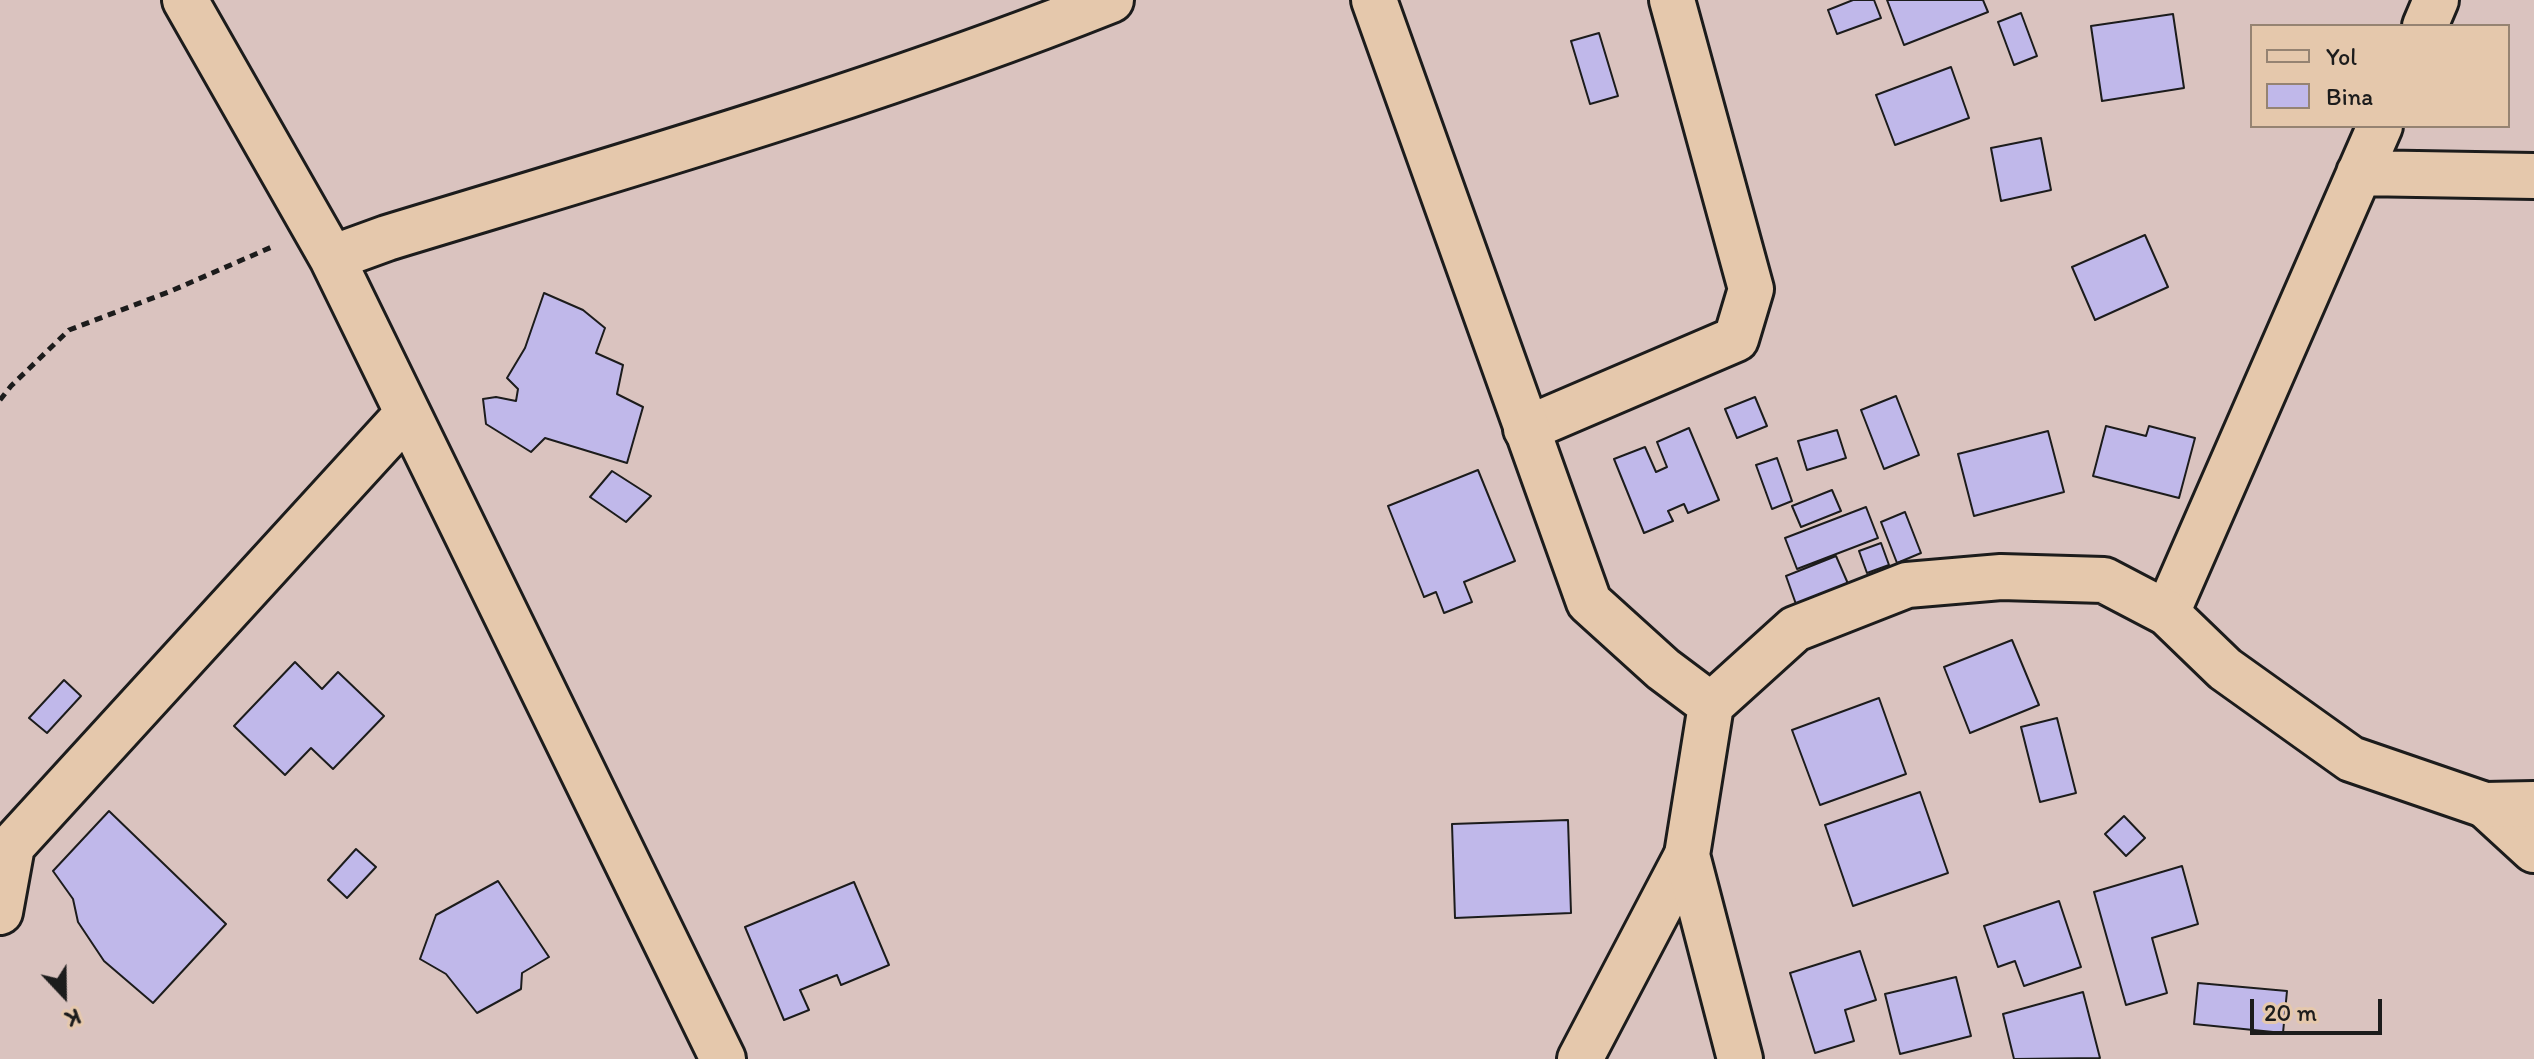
<!DOCTYPE html>
<html>
<head>
<meta charset="utf-8">
<style>
	body { margin:0 }
	#map { position:relative; width:2534px; height:1059px; overflow:hidden; background:#dac3bf; font-family:Itim,sans-serif }
	canvas { display:block }
	.legend { position:absolute; left:2250px; top:24px; width:260px; height:104px; box-sizing:border-box; background:#e5c8ac; border:2px solid #958372; margin:0; padding:10px 14px; list-style:none; font-size:24px; color:#1c1c1c }
	.legend li { display:flex; align-items:center; gap:16px; height:40px }
	.legend b { width:40px; border:2px solid #958372 }
	.north { position:absolute; left:24px; top:955px; width:80px; height:80px; -webkit-text-stroke:6px #e5c8ac; paint-order:stroke; rotate:158deg; font-size:22px; font-weight:700; line-height:32px; text-align:center; color:#1c1c1c }
	.north::after { content:''; display:block; margin:auto; width:28px; height:36px; background:#1c1c1c; clip-path:polygon(50% 0,100% 100%,50% 72%,0 100%) }
	.scale { position:absolute; left:2250px; top:999px; width:132px; height:36px; box-sizing:border-box; border:4px solid #1c1c1c; border-top:0; padding-left:10px; font-size:24px; line-height:28px; white-space:nowrap; color:#1c1c1c; -webkit-text-stroke:6px #e5c8ac; paint-order:stroke }
</style>
</head>
<body>
<div id="map">
<canvas width="2534" height="1059"></canvas>
<ul class="legend">
<li><b style="height:10px;background:#e5c8ac"></b>Yol</li>
<li><b style="height:22px;background:#c0b8ea"></b>Bina</li>
</ul>
<div class="north">K</div>
<div class="scale">20 m</div>
</div>
<script>
const g = document.querySelector('canvas').getContext('2d');
g.lineJoin = 'round';
function fill(path, color) {
  g.fillStyle = color;
  g.fill(path, 'evenodd');
}
function trace(path, color, width, dash) {
  g.strokeStyle = color;
  g.lineWidth = width;
  g.lineCap = dash ? 'butt' : 'round';
  g.setLineDash(dash || []);
  g.stroke(path);
}
const building = new Path2D(`
	M1853 0H1874L1881 18 1837 34 1828 10Z
	M1887 0H1983L1988 12 1904 45Z
	M2021 13 2037 56 2014 65 1998 22Z
	M2173 14 2184 88 2102 101 2091 26Z
	M1599 33 1618 96 1590 104 1571 41Z
	M1951 67 1969 118 1895 145 1876 95Z
	M2041 138 2051 190 2001 201 1991 148Z
	M2145 235 2168 287 2095 320 2072 267Z
	M544 293 583 310 605 328 596 353 623 365 617 394 643 407 627 463 545 438 531 452 486 424 483 399 496 397 516 401 518 389 507 378 525 348Z
	M1896 396 1919 455 1884 469 1861 410Z
	M1755 397 1767 426 1737 438 1725 409Z
	M2106 426 2146 436 2149 426 2195 438 2179 498 2093 476Z
	M1689 428 1719 500 1688 513 1684 504 1668 511 1673 521 1644 533 1614 459 1645 447 1656 472 1667 467 1657 442Z
	M1837 430 1846 458 1807 470 1798 441Z
	M2048 431 2064 492 1974 516 1958 454Z
	M1777 458 1792 501 1772 509 1756 465Z
	M1478 470 1515 561 1464 582 1472 602 1444 613 1436 592 1424 597 1388 506Z
	M612 471 651 496 626 522 590 497Z
	M1832 490 1841 511 1801 527 1792 506Z
	M1866 507 1878 538 1797 569 1785 538Z
	M1905 512 1921 553 1897 563 1881 522Z
	M1881 543 1889 565 1867 573 1859 551Z
	M1836 556 1849 586 1797 607 1786 576Z
	M2012 640 2039 705 1970 733 1944 667Z
	M295 662 322 689 338 672 384 716 333 769 311 748 285 775 234 726Z
	M64 680 81 696 47 733 29 718Z
	M1879 698 1906 774 1820 805 1792 730Z
	M2057 718 2076 793 2040 802 2021 727Z
	M1920 792 1948 873 1853 906 1825 825Z
	M109 811 226 924 153 1003 104 961 78 922 73 899 53 871Z
	M2124 816 2145 838 2126 856 2105 834Z
	M1568 820 1571 913 1455 918 1452 824Z
	M356 849 376 867 347 898 328 880Z
	M2182 866 2198 924 2152 938 2167 993 2126 1005 2094 892Z
	M498 881 549 957 522 973 521 989 477 1013 446 974 420 959 436 915Z
	M854 882 889 965 841 985 837 975 800 990 809 1010 784 1020 745 927Z
	M2059 901 2081 967 2024 986 2015 961 1998 967 1984 926Z
	M1860 951 1876 1000 1845 1010 1854 1041 1815 1053 1790 973Z
	M1956 977 1971 1036 1900 1054 1885 994Z
	M2198 983 2287 991 2283 1033 2194 1024Z
	M2083 992 2100 1058 2014 1059 2003 1014Z`);
fill(building, '#c0b8ea');
trace(building, '#1c1c1c', 2);
const street = new Path2D(`
	M185 0 332 258 387 238C630 164 875 94 1111 0
	M2425 26 2436 0
	M2359 173 2534 176
	M332 258 723 1059
	M1526 429 1736 339 1751 289 1672 0
	M2167 613 2380 126
	M2485 805 2534 850
	M0 912 12 846 407 414
	M1580 1059 1687 855`);
const secondary = new Path2D(`
	M1374 0 1589 602 1663 669 1711 705
	M1740 1059 1687 855 1711 705 1795 629 1907 585 2001 577 2104 580 2167 613 2225 669 2351 759 2485 805 2534 804`);
trace(street, '#1c1c1c', 50);
trace(secondary, '#1c1c1c', 50);
trace(new Path2D(`
	M0 400 11 386 69 330 171 291 274 246`), '#1c1c1c', 5, [8, 6]);
trace(street, '#e5c8ac', 44);
trace(secondary, '#e5c8ac', 44);
</script>
</body>
</html>
